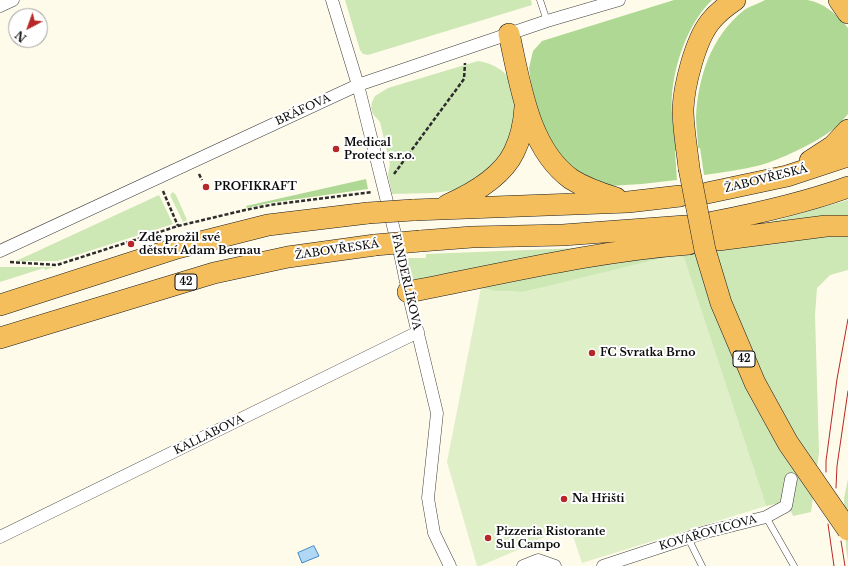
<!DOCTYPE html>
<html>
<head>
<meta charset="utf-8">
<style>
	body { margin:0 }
	#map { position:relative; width:848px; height:566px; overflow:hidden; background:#fffbea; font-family:"Libre Baskerville",serif }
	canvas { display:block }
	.north { position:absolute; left:8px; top:8px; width:40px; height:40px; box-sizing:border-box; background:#fff; border:1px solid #9d9d9d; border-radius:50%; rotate:221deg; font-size:11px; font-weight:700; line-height:16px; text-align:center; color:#0b0b0b }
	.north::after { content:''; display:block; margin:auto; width:14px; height:18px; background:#b72727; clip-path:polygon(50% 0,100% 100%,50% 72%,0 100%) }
</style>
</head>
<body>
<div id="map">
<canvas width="848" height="566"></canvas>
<div class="north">N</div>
</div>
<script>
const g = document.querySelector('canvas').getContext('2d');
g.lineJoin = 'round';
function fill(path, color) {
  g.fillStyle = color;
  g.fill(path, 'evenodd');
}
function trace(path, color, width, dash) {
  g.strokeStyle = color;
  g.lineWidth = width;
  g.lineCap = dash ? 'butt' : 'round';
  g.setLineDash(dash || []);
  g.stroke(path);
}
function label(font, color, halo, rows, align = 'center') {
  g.font = font + ' "Libre Baskerville",serif';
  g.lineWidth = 4;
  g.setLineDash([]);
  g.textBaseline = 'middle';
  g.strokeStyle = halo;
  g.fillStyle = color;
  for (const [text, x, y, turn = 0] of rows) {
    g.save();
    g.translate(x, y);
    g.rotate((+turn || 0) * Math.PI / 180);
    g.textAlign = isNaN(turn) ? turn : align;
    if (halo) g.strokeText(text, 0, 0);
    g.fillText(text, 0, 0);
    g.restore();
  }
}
fill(new Path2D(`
	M345 0H531L532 5 368 55 363 54 360 50Z
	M478 61C486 62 494 65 501 70 511 77 516 93 517 105 518 119 507 148 499 160 496 165 473 182 468 185 448 195 415 193 392 194L388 175 390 164 380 122 373 114 371 108 372 102 375 96 388 88Z
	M173 192 176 195 187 220 183 222 170 195Z
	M159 195 173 224 58 261H16Z
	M848 200V215L768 226 767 223Z
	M842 236 848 237V270L830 275 817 288 815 315 819 452 811 512 793 516 788 504H776L766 506 683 257 523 292 494 291 481 288 605 263 823 237Z
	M604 247 416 281 412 277 408 258H426V254Z
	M0 267H54L45 270 44 268 0 282Z
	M848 479V561L846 548 844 498Z`), '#cde7b5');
fill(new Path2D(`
	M674 0H712C685 26 669 77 672 114 673 126 675 138 676 151H675L677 180 642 184 609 186 575 172 559 157 547 135 539 114 531 83 529 68 533 51 542 41Z
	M765 0C778 0 793 0 807 0 823 2 838 15 848 28V114C842 121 836 128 828 133 811 145 781 159 761 165 742 170 723 172 704 175L700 148H698C698 138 696 127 696 117 698 77 711 37 743 11 749 6 758 4 765 0Z
	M366 179 368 189 269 203 247 208 246 206Z`), '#b0d895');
fill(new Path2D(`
	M674 255 684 257 766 506 582 563 571 530 566 532 564 527 520 549 480 566H477L447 462 481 288 494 291 523 292Z`), '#dfefc7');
const water = new Path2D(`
	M314 546 319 556 302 563 298 553Z`);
fill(water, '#b0d8f4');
trace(water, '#3989ca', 1);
const service = new Path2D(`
	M540 0 547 21
	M766 517 794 566
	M688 538 702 566`);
const minor = new Path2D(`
	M332 0 358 85 401 258 408 292 437 413 428 498 434 533 450 566
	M0 6 13 0
	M0 251 358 85 547 21 619 0
	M0 537 418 332
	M523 566 538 560 555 566
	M603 566 706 532 766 517 786 506 791 479`);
const trunk = new Path2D(`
	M839 0 848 13
	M509 34C520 82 528 148 571 179 585 188 600 193 616 198
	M810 161 833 146 848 130
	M689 168C687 149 683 128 683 109 684 86 695 41 710 22 717 13 726 6 735 0
	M707 193 787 176 848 156
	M447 205C472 194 502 177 514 152 521 138 524 123 525 107
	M413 210 628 202 680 196
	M713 222C759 213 804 203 848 187
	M718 240 826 226H848
	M420 241 472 237 563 235 685 226
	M408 292C501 274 595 251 689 244
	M0 305 177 248 268 225 368 213
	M0 338 214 273 288 257 375 245`);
trace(service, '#3e3e3e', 7);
trace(minor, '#3e3e3e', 13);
trace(trunk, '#1c1c1c', 22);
trace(new Path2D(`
	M347 147 359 144
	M199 174 202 180
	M394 174 464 79 465 63
	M163 191 178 226
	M10 262 57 265 178 226 245 210 270 205 372 192`), '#2d2d2d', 2.5, [4, 2]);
trace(service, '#fff', 6);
trace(minor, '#fff', 12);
trace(trunk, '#f4be5c', 21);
trace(new Path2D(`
	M826 472V461L837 379 848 319
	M836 488 837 466 848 391
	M828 524 834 566
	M841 541 845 566`), '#b72727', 1);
const trunkBridge = new Path2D(`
	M689 168 705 250 721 303 755 383 788 443 848 530
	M368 213 413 210
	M375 245 420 241`);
trace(trunkBridge, '#1c1c1c', 22, []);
trace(trunkBridge, '#f4be5c', 21);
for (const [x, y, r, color] of [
	[336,149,4,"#b72727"],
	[206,187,4,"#b72727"],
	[131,244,4,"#b72727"],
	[592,353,4,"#b72727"],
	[564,499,4,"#b72727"],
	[488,538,4,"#b72727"]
]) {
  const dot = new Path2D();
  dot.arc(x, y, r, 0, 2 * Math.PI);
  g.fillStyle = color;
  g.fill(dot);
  trace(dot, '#fff', 1.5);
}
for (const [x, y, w] of [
	[186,282,22],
	[744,359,22]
]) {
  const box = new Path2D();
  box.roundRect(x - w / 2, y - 8, w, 16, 3);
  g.fillStyle = '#fff';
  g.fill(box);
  trace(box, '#0b0b0b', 1);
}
label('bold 10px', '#0b0b0b', null, [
	["42",186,282],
	["42",744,359]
]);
label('11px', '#0b0b0b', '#fff', [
	["BRÁFOVA",303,110,-25],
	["ŽABOVŘESKÁ",766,179,-14],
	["ŽABOVŘESKÁ",337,250,-8],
	["FANDERLÍKOVA",406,282,77],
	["KALLABOVA",209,435,-26],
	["KOVAŘOVICOVA",708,533,-16]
]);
label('bold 11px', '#0b0b0b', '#fff', [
	["Medical",344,143],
	["Protect s.r.o.",344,156],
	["PROFIKRAFT",214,187],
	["Zde prožil své",139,238],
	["dětství Adam Bernau",139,251],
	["FC Svratka Brno",600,353],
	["Na Hřišti",572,499],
	["Pizzeria Ristorante",496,532],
	["Sul Campo",496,545]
], 'left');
</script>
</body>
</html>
